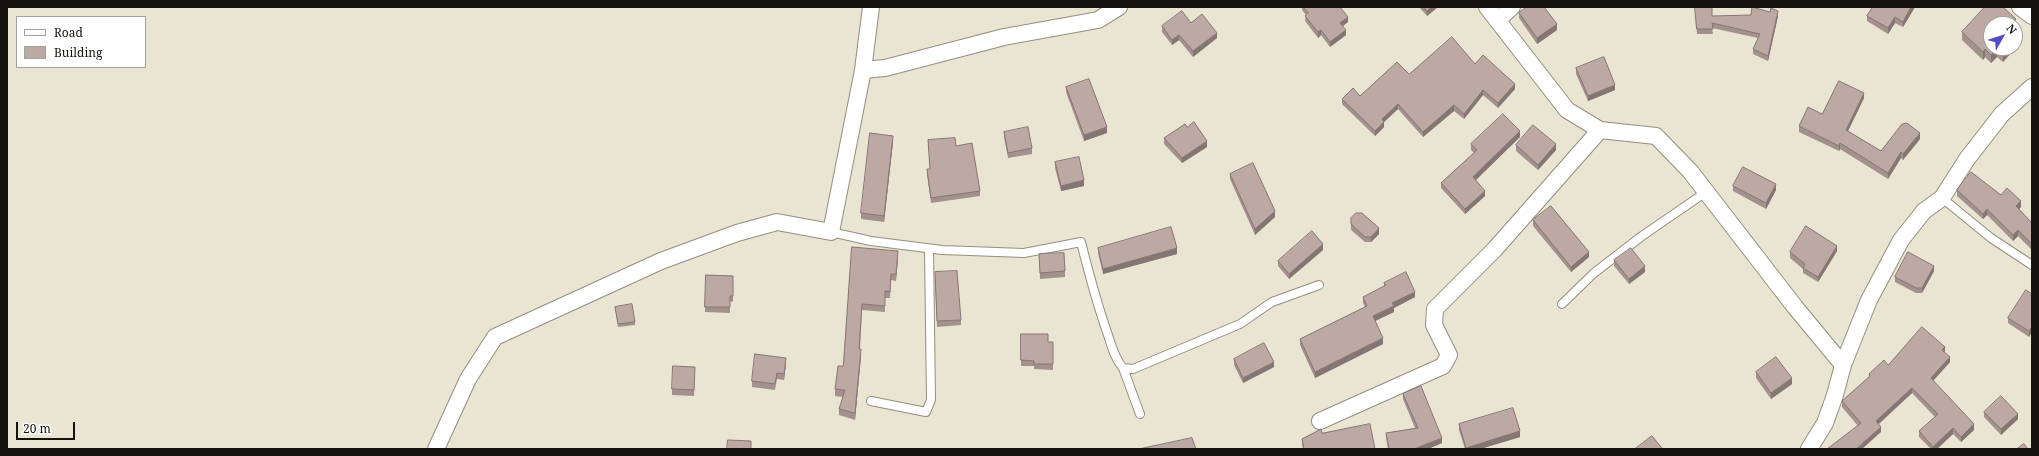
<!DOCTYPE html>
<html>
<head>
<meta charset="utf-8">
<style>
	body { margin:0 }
	#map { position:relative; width:2039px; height:456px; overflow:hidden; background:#eae4d2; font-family:"Noto Serif",serif }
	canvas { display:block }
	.frame { position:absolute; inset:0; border:8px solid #15130d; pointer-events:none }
	.legend { position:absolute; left:16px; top:16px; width:130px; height:52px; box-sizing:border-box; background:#fff; border:1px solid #a1a19e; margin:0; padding:5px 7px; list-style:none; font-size:12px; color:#15130d }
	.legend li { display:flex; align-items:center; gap:8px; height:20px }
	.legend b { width:20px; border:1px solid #a1a19e }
	.north { position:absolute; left:1983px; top:16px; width:40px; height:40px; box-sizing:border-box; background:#fff; border:1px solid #a1a19e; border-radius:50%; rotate:51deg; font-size:11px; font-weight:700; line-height:16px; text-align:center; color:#15130d }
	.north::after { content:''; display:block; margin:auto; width:14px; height:18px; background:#514fc6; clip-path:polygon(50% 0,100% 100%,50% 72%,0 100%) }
	.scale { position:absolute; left:16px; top:422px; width:59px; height:18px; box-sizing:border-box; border:2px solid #15130d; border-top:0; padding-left:5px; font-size:12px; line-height:14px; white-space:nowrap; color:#15130d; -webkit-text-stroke:3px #fff; paint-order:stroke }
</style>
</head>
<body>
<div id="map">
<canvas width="2039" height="456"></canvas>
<div class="frame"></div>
<ul class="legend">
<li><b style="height:5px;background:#fff"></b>Road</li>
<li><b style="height:11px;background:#bda9a4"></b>Building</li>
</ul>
<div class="north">N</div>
<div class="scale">20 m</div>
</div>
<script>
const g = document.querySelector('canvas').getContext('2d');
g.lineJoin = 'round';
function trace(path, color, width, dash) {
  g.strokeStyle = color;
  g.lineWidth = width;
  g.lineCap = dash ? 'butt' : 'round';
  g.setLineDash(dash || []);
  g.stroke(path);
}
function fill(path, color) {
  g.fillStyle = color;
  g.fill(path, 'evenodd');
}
const lane = new Path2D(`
	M1942 198 1991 238 2032 265
	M831 232 871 241 942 250 1024 253 1081 242C1089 274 1097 304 1108 335 1112 347 1115 359 1123 368L1133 369 1240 324 1272 302 1319 285
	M1562 304 1594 273 1642 236 1706 192
	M1123 368 1140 414
	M871 401 926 412 931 400 929 249`);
const street = new Path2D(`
	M1487 7 1567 110 1600 130 1656 136 1690 171 1795 307 1843 365 1835 395 1825 423 1809 449
	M2020 7 2032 16
	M1498 20 1512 7
	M863 70 885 68 1004 37 1098 20 1119 7
	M1843 365 1869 300 1901 240 1924 211 1942 198 1967 159 2002 114 2032 87
	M1320 421 1443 366 1449 355 1434 325 1435 309 1495 249 1600 130
	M436 449 468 379 495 337 661 261 737 233 777 222 831 232 863 70 871 7`);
trace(lane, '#948e7e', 10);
trace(street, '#948e7e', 18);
trace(lane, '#fff', 8);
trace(street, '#fff', 16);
fill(new Path2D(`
	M1302 7H1340L1348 22 1343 26 1346 35 1330 47 1321 35 1318 38 1305 21 1306 15 1302 10Z
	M1419 7H1438L1427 16Z
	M1695 7 1712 16H1778L1768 61 1753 54V49L1758 38 1712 28 1713 34H1697Z
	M1873 7H1915L1903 27 1895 23 1888 34 1867 21V16Z
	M1519 13 1557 30 1537 44 1519 18Z
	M1191 23 1217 38 1193 57 1179 40 1172 45 1162 32V26Z
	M2015 27 2022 41 2003 62 1997 57 1991 63 1985 57 1983 60 1962 40V32Z
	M1475 64 1515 89 1498 108 1483 95 1464 119 1454 111 1423 137 1398 109 1384 122V127L1375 136 1342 104V99L1360 96 1409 74Z
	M1576 68 1615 90 1588 101 1576 74Z
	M1066 87 1107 133 1084 141 1066 92Z
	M1864 98 1848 131 1881 151 1920 139 1903 160 1901 158 1888 179 1840 149 1839 151 1799 132V126L1822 114Z
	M1004 132 1032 148V154L1008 158 1004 137Z
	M1520 137 1475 180 1485 196 1465 214 1441 188V183L1474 153 1471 150V144Z
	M1164 138 1207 147 1182 163 1164 144Z
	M928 140 956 146 980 191V196L931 203 927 175V169H930Z
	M893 142 884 222 861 219V213Z
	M1516 145 1556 150 1538 170 1516 151Z
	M1055 162 1084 186 1061 191 1055 168Z
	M1230 174 1275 217 1255 235 1230 179Z
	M1733 186 1776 190 1766 209 1733 191Z
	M1957 190 2001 195 2021 207 2019 209 2032 223V250L2018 236 2013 241 1987 215 1983 219 1957 196Z
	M1351 218 1379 234 1371 242H1365L1351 230Z
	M1533 220 1589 257 1571 272 1533 226Z
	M852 247 898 257 896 281 891 280 890 298H885V312L862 310 860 349 861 356 855 420 839 415V409L843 397 835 396V389L843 366Z
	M1098 248 1177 254 1103 274 1098 253Z
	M1323 250 1289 279 1278 266V261Z
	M1837 251 1818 282 1803 273V269L1790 258V252Z
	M1039 254 1065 271V277L1040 279Z
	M1614 260 1645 272 1629 284 1614 266Z
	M1934 271 1922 293H1916L1895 282V277Z
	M706 275 733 276V302L730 301V313L705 312Z
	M935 278 961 320V325L937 327Z
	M1384 283 1415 297 1394 308V312L1375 321 1383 344 1315 378 1300 345V339L1365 307 1363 303V297L1384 287Z
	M2032 294V332L2029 337 2008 323V318Z
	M615 307 635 322V325L618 327Z
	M1021 334 1048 342H1053V370L1034 369V366H1021Z
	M1944 352 1950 362 1933 381 1974 430 1961 442 1953 434 1937 449H1931L1919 437V431L1935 417 1912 393 1879 424 1881 432 1858 426 1842 407V401L1869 377V374L1888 365Z
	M1234 359 1274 367 1243 383 1234 365Z
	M786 363 784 380 777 379 775 390 752 387V381Z
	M1756 372 1792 384 1771 399 1756 378Z
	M695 373 694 396 672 395V389Z
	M1403 394 1442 443 1428 449H1388L1386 438V433L1415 428 1403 399Z
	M1984 412 2018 419 2001 435 1984 417Z
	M1459 424 1520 437 1480 449H1465L1459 430Z
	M1322 433 1375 449H1303L1302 444V439Z`), '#a3918d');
fill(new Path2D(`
	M1432 7H1438L1427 16V11Z
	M1911 7H1915L1903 27V22Z
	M1778 11V16L1768 61V56Z
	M1348 17V22L1340 28V23Z
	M1895 17V23L1888 34V28Z
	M2016 19V27H2015V24H2011V23Z
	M1557 24V30L1537 44V38Z
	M1321 30V35L1318 38V32Z
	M1346 30V35L1330 47V42Z
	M1217 33V38L1193 57V51Z
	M2022 33V41L2003 62V54L2009 48H2015V41Z
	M1179 35V40L1172 45V40Z
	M1985 49V57L1983 60V52Z
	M1997 49V57L1991 63V55Z
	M1515 84V89L1498 108V103Z
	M1615 85V90L1588 101V96Z
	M1483 90V95L1464 119V114Z
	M1864 93V98L1846 135V130Z
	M1398 104V109L1382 124V119Z
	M1454 105V111L1423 137V132Z
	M1384 122V127L1375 136V131Z
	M1107 127V133L1084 141V135Z
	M1520 131V137L1473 183V177Z
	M1920 133V139L1903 160V154Z
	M893 136V142L884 222V216Z
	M1207 141V147L1182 163V158Z
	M1840 143V149L1839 151V146Z
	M1556 144V150L1538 170V165Z
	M1901 152V158L1888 179V173Z
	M1084 180V186L1061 191V186Z
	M1776 184V190L1766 209V203Z
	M1485 191V196L1465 214V209Z
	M2021 201V207L2016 212V206Z
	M1987 209V215L1983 219V214Z
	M1275 211V217L1255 235V229Z
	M1379 228V234L1371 242V237Z
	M2018 230V236L2013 241V235Z
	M1323 244V250L1289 279V274Z
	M1837 246V251L1818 282V277Z
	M1177 248V254L1103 274V269Z
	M898 251V257L896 281V274Z
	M1589 252V257L1571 272V267Z
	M1645 266V272L1629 284V279Z
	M1934 266V271L1922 293V288Z
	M1415 292V297L1394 308V312L1373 322V316L1392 303Z
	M2032 327V332L2029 337V331Z
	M1383 338V344L1315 378V372Z
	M1945 347V352L1942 350Z
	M861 349V356L855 420V413Z
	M1950 357V362L1931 383V378Z
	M786 358V363L784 380V374Z
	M1274 362V367L1243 383V378Z
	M1792 378V384L1771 399V393Z
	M1912 388V393L1876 426V421Z
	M2018 414V419L2001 435V429Z
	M1974 424V430L1961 442V437Z
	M1881 427V432L1862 449H1856Z
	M1953 428V434L1937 449H1933V447Z
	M1520 431V437L1480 449H1466V448Z
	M1442 438V443L1428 449H1414Z`), '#847673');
const building = new Path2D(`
	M1303 7H1340L1348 17 1340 23 1346 30 1330 42 1321 30 1318 32 1305 16 1308 13Z
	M1424 7H1432L1427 11Z
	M1527 7H1544L1557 24 1537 38 1519 13Z
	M1695 7H1712V16L1751 15 1752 7 1770 12 1771 8 1778 11 1768 56 1753 49 1760 34 1712 23 1713 29H1697Z
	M1873 7H1911L1903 22 1895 17 1888 28 1867 16Z
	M1985 7H2003L2016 19 2011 23 2012 24H1991V48H2009L2003 54 1997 49 1991 55 1985 49 1983 52 1962 32Z
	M1182 11 1191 23 1202 14 1217 33 1193 51 1179 35 1172 40 1162 26Z
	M2015 26 2022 33 2015 41Z
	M1452 37 1475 64 1483 55 1515 84 1498 103 1483 90 1464 114 1454 105 1423 132 1398 104 1382 119 1384 122 1375 131 1342 99 1353 88 1360 96 1397 62 1409 74Z
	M1604 57 1615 85 1588 96 1576 68Z
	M1089 79 1107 127 1084 135 1066 87Z
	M1839 81 1864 93 1846 130 1881 151 1902 124 1907 123 1920 133 1903 154 1901 152 1888 173 1840 143 1839 146 1799 126 1808 107 1822 114Z
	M1503 114 1520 131 1473 177 1485 191 1465 209 1441 183 1477 150 1471 144Z
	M1194 122 1207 141 1182 158 1164 138 1185 124 1187 127Z
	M1533 125 1556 144 1538 165 1516 145Z
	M1028 127 1032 148 1008 153 1004 132Z
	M870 133 893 136 884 216 861 213Z
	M955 138 956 146 972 143 980 191 931 198 927 169H930L928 140Z
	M1079 157 1084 180 1061 186 1055 162Z
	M1253 163 1275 211 1255 229 1230 174Z
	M1743 167 1776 184 1766 203 1733 186Z
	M1971 172 2001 195 2007 188 2021 201 2016 206 2032 223V244L2018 230 2013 235 1987 209 1983 214 1957 190Z
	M1551 206 1589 252 1571 267 1533 220Z
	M1356 213H1362L1379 228 1371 237H1365L1351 224V218Z
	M1806 226 1837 246 1818 277 1803 268 1805 264 1790 252Z
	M1171 227 1177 248 1103 269 1098 248Z
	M1312 231 1323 244 1289 274 1278 261Z
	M852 247 898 251 896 274H891L890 292 885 291V306L862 304 859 349H861L855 413 839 409 845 390 835 389 838 366H843Z
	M1631 248 1645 266 1629 279 1614 260Z
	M1908 252 1934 266 1922 288H1916L1895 277Z
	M1064 253 1065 271 1040 273 1039 254Z
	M957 271 961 320 937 321 935 272Z
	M1406 272 1415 292 1392 303 1394 306 1373 316 1383 338 1315 372 1300 339 1367 306 1363 297 1386 285 1384 283Z
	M706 275 733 276V296H730V307H705Z
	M2026 290 2032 294V327L2029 331 2008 318Z
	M632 304 635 322 618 324 615 307Z
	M1922 327 1945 347 1942 350 1950 357 1931 378 1974 424 1961 437 1953 428 1933 447 1919 431 1938 414 1912 388 1876 421 1881 427 1856 449H1827L1861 423 1842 401 1870 376 1869 374 1884 360 1888 365Z
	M1021 334H1048V342H1053V364H1034V361L1021 360Z
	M1264 343 1274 362 1243 378 1234 359Z
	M755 354 786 358 784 374 777 373 775 384 752 381Z
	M1776 357 1792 378 1771 393 1756 372Z
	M673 366 695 367 694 390 672 389Z
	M1421 386 1442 438 1414 449H1389L1386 433 1418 428 1403 394Z
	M2001 396 2018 414 2001 429 1984 412Z
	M1513 408 1520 431 1466 448 1459 424Z
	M1370 424 1375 449H1304L1302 439 1321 429 1322 433Z
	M1652 436 1662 448 1661 449H1635Z
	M1192 438 1196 449H1139Z
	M728 440 751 441V449H727Z
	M2024 444 2028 449H2017Z`);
fill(building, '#bda9a4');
trace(building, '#847673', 1);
</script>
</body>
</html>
